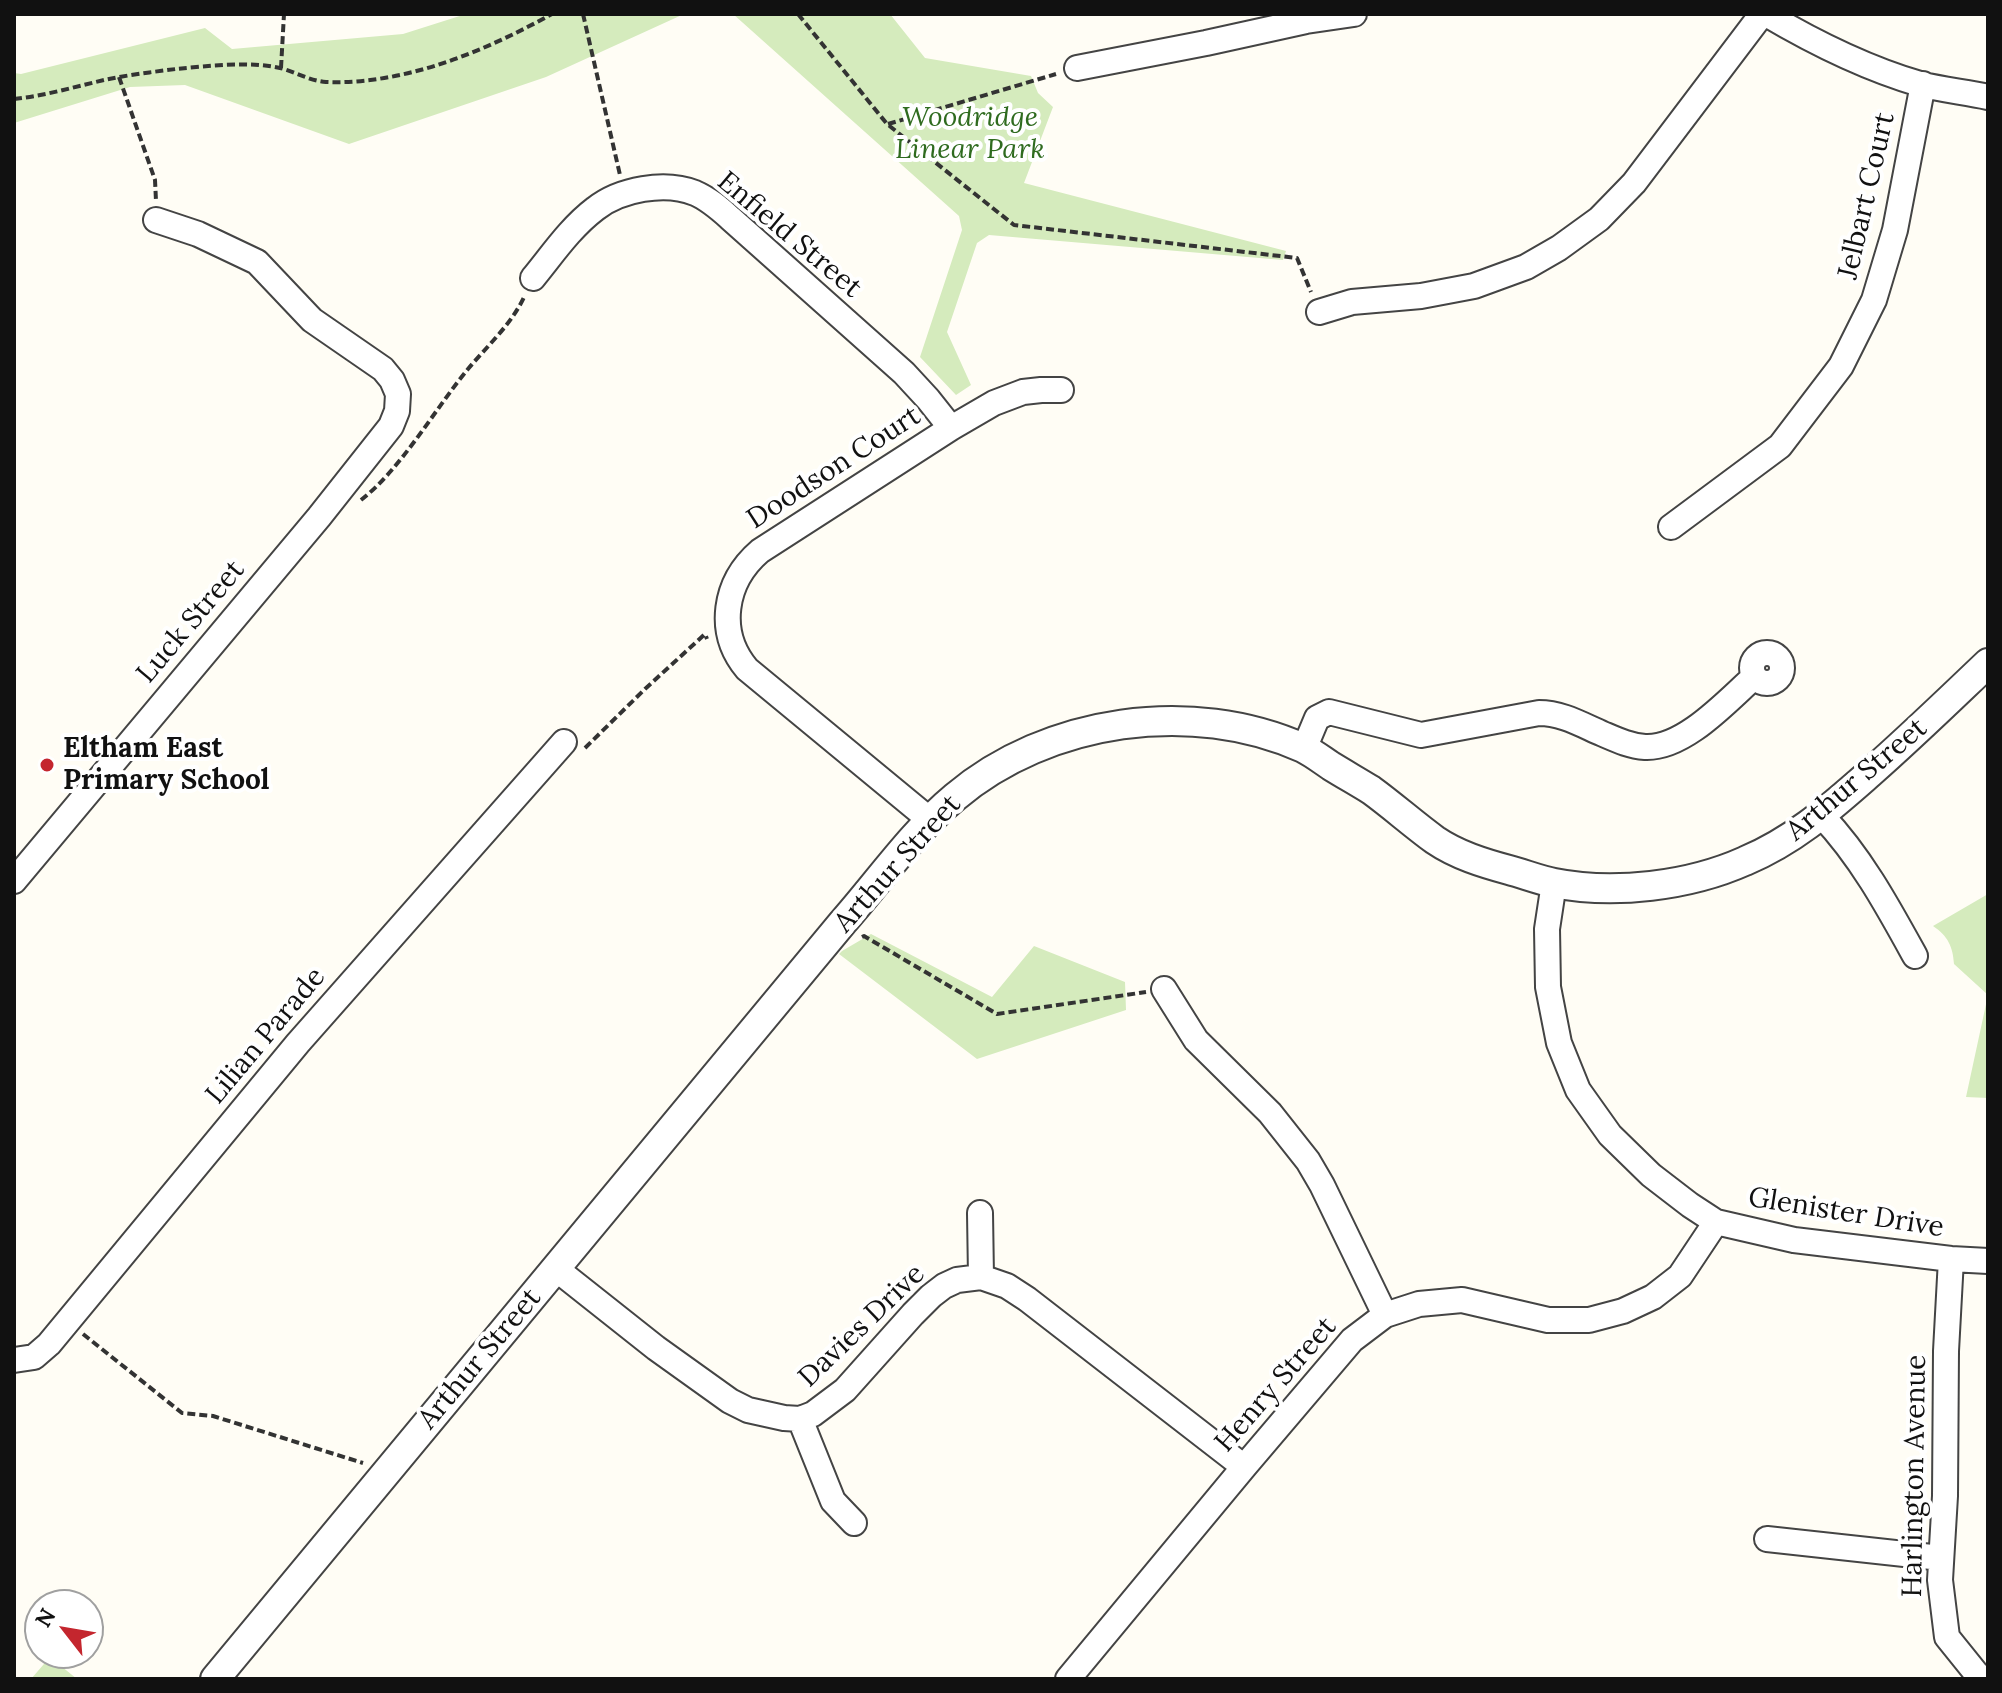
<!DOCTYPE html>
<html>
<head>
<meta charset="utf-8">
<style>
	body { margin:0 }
	#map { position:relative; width:2002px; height:1693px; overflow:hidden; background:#fffdf5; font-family:Lora,serif }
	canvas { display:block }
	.frame { position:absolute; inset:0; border:16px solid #111; pointer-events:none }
	.north { position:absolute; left:24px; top:1589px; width:80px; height:80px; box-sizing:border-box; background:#fff; border:2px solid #a0a0a0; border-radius:50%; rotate:301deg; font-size:22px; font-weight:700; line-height:32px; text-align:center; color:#111 }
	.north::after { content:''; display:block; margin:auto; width:28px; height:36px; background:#c4262e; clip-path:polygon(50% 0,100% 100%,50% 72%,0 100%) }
</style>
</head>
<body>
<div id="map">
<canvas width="2002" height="1693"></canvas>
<div class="frame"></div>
<div class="north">N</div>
</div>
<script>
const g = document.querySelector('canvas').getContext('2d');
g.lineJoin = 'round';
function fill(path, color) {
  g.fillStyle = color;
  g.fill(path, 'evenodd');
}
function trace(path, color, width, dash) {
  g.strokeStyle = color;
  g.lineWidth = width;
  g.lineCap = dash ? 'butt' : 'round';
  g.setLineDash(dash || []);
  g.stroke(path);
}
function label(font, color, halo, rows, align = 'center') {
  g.font = font + ' Lora,serif';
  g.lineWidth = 8;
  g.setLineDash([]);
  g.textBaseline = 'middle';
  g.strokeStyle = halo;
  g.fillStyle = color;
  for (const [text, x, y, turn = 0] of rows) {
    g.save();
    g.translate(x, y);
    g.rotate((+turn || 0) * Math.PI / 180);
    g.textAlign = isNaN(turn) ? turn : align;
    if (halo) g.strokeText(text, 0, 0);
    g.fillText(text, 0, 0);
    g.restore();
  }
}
fill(new Path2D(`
	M466 14H684L546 77 349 144 185 85 130 87 14 123V73L21 74 205 28 232 49 403 34Z
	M733 14H890L925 58 1031 76 1038 93 1053 107 1024 183 1286 251 1283 260 989 235 977 243 947 332 971 385 956 395 920 357 962 230 959 216Z
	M1988 894V1098L1966 1097 1988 995 1954 964C1953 947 1948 936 1933 926Z
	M871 934 992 997 1034 946 1125 982 1126 1010 977 1059 839 954 842 951Z
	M50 1657 77 1679H31Z`), '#d5ebbd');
const minor = new Path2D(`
	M1766 14C1815 43 1865 68 1920 84 1942 90 1966 92 1988 97
	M1077 68 1206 43 1306 21 1354 14
	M533 278C552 255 570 228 595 209 620 189 665 181 695 193 709 199 720 209 730 218L904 373 928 399 951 428
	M1319 312 1352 302 1421 296 1474 286 1526 267 1559 248 1599 219 1634 183 1762 14
	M1671 527 1780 446 1841 366 1874 300 1895 230 1923 84
	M1752 668a15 15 0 1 1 30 0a15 15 0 1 1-30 0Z
	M1304 749 1317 718 1329 712 1421 735 1539 713C1562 713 1582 725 1603 734 1617 740 1630 746 1645 747 1684 749 1727 701 1754 677
	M1822 816C1861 857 1888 907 1915 956
	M930 820 747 669C716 632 724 582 760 551L951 428 994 403 1023 392 1041 390H1061
	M14 881 319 517 391 426 397 411 398 394 392 380 383 369 312 320 257 262 198 234 156 220
	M1554 883 1547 929 1548 987 1559 1043 1578 1090 1610 1135 1651 1175 1690 1205 1716 1222 1794 1240 1951 1259 1988 1261
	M1164 989 1196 1040 1270 1113 1308 1161 1322 1185 1385 1315
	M980 1213 981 1277
	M1951 1259 1946 1351 1945 1496 1940 1580 1947 1637 1976 1673 1983 1679
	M555 1268 656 1348 730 1401 748 1410 784 1418 800 1419 813 1414 845 1390 913 1314 931 1296 944 1286 957 1280 981 1277 1007 1286 1027 1299 1244 1467
	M14 1360 34 1357 49 1344 298 1043 564 742
	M800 1419 833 1501 854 1523
	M1767 1539 1941 1558
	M1068 1679 1244 1467 1352 1340 1385 1315 1419 1304 1462 1300 1548 1320H1589L1623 1311 1653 1297 1680 1276 1716 1222`);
const tertiary = new Path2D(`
	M215 1679 843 922C879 881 913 832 955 797 1047 719 1192 698 1303 748 1313 753 1322 760 1331 766 1344 774 1358 782 1371 790 1393 806 1413 824 1435 840 1457 855 1483 863 1509 870 1524 874 1539 880 1554 883 1614 895 1689 886 1745 861 1795 840 1830 808 1870 773 1911 737 1949 700 1988 663`);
trace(minor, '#444', 28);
trace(tertiary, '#444', 32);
trace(new Path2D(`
	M583 14 620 175
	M798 14 887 124 1014 225 1297 258 1311 292
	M281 68 284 14
	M119 77 155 180 156 201
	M14 99C44 96 74 87 104 80 127 75 152 72 176 69 208 66 249 61 280 68 296 72 310 81 326 82 405 85 485 51 552 14
	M888 124 1056 74
	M361 500C401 469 435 409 468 369 488 345 512 324 525 295
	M585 748 645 689 705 634 707 639
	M862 937 864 936 997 1014 1146 992
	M83 1334 182 1413 213 1416 363 1463`), '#333', 4, [8, 4]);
trace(minor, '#fff', 24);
trace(tertiary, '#fff', 28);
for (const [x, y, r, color] of [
	[47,765,8,"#c4262e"]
]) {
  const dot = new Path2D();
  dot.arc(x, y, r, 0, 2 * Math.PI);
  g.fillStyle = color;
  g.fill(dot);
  trace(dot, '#fff', 3);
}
label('italic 28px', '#2f6b1f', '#fff', [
	["Woodridge",970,118],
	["Linear Park",970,150]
]);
label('28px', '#111', '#fff', [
	["Jelbart Court",1867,196,-77],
	["Enfield Street",789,235,40],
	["Doodson Court",834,468,-33],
	["Luck Street",191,622,-50],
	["Arthur Street",1857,780,-40],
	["Arthur Street",898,864,-48],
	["Lilian Parade",266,1036,-50],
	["Glenister Drive",1846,1213,9],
	["Davies Drive",862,1326,-44],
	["Arthur Street",480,1359,-50],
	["Henry Street",1276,1385,-49],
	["Harlington Avenue",1915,1476,-89]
]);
label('bold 28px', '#111', '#fff', [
	["Eltham East",63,749],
	["Primary School",63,781]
], 'left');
</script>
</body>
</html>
